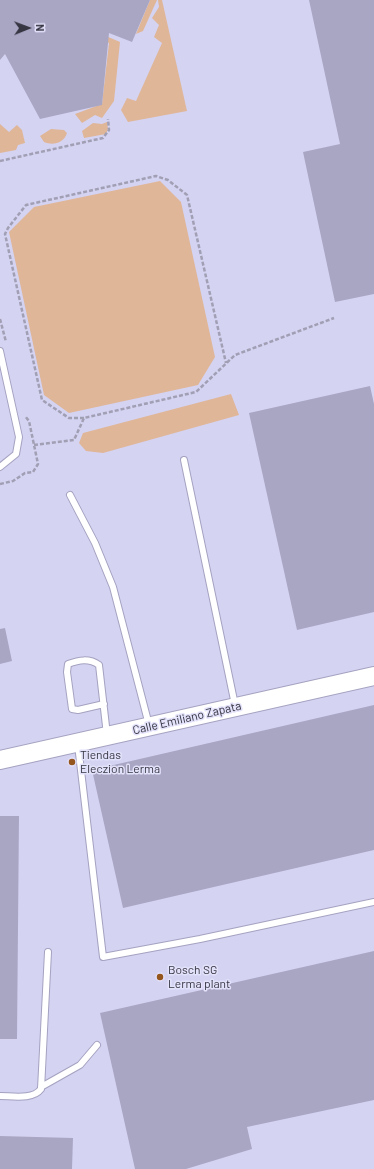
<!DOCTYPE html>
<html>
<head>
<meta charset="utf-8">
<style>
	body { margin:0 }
	#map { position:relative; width:374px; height:1169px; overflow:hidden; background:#e3e2fb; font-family:Barlow,sans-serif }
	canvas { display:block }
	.north { position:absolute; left:8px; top:8px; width:40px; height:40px; -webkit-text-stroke:3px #e3e2fb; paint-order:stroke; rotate:89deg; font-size:11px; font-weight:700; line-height:16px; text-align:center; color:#363542 }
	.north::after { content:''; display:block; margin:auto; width:14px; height:18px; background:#363542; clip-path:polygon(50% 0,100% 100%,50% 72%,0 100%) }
</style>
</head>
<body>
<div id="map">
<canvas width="374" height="1169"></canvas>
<div class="north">N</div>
</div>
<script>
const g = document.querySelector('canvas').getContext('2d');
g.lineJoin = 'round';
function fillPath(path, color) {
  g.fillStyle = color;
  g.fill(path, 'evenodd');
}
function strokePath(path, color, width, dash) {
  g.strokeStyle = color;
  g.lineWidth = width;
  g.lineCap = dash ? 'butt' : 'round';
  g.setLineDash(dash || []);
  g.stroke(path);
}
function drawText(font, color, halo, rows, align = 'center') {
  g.font = font + ' Barlow,sans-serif';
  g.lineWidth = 3;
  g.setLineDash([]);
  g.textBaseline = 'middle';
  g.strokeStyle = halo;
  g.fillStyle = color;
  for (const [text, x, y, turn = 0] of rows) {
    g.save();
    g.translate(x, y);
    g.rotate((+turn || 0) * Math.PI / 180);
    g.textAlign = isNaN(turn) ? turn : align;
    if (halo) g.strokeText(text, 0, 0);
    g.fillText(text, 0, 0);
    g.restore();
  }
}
fillPath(new Path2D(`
	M0 0H374V1169H0Z`), '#d5d3f2');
fillPath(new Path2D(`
	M150 0H157L143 31 136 34Z
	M158 0H162L187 111 128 122 121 110 127 98 136 101 162 43 154 37 159 25 152 18 159 7Z
	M52 13 120 42 114 101 102 118 95 115 82 123 75 114 102 104 109 43 54 21Z
	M107 122 108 129 106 134 84 138 82 131 93 123 102 124Z
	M0 124 9 132 17 125 22 130 25 143 18 145 16 150 0 153Z
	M51 129 64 130 67 133C64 143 53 146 44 142L40 136Z
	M160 181 181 202 215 357 198 385 69 413 44 395 9 232 34 207Z
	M231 394 239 415 103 453 86 451 79 443 83 433Z`), '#dfb698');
fillPath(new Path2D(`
	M0 0H150L132 42 109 33 102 105 40 119 5 54 0 60Z
	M309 0H374V294L335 302 303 152 340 144Z
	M370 386 374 404V612L297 630 249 413Z
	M5 628 12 661 0 664V629Z
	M374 705V850L123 908 92 770Z
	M0 816H19L17 1039H0Z
	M374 951V1100L247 1127 252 1149 186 1169H135L100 1013Z
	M0 1136 73 1138 72 1169H0Z`), '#a9a6c4');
const lane = new Path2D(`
	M0 351 19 437 16 454 0 467
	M184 460 235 705
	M70 495 95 543 113 587 149 725
	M104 704 78 710 72 709 67 672 68 664C79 660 89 658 99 665L107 735
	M78 745 103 957 200 939 374 902
	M41 1087 80 1065 97 1045
	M0 1096C12 1096 33 1100 41 1089L48 952`);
const secondary = new Path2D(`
	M0 760 374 676`);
strokePath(lane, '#a4a2c0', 8);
strokePath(secondary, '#a4a2c0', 20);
strokePath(new Path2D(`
	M0 161 103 138 109 130 108 119
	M0 319 6 342
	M84 418H69L42 400 5 234 8 228 26 205 156 176 168 180 187 195 226 363
	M34 445 74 440 84 418 196 392 235 355 334 318
	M0 484 13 481 25 473 33 472 38 464 29 421 25 416`), '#a09fb4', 2.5, [4, 2]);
strokePath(lane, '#fff', 6);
strokePath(secondary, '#fff', 18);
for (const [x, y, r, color] of [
	[72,762,4,"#95561e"],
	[160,977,4,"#95561e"]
]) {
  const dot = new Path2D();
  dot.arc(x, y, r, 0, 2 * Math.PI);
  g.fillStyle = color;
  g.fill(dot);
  strokePath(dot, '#e3e2fb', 1.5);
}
drawText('12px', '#363542', '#e3e2fb', [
	["Calle Emiliano Zapata",187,718,-13]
]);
drawText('12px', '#363542', '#e3e2fb', [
	["Tiendas",80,755],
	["Eleczion Lerma",80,769],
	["Bosch SG",168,970],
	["Lerma plant",168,984]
], 'left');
</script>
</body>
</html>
